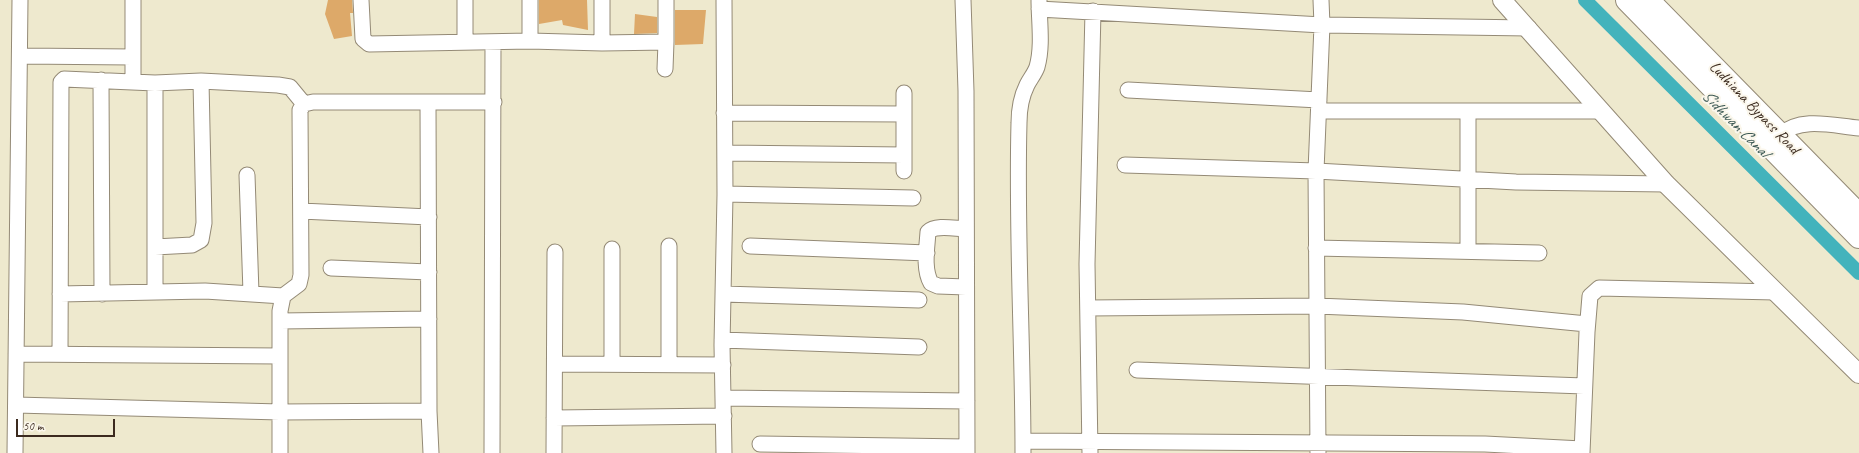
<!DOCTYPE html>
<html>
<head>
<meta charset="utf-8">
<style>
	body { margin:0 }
	#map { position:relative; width:1859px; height:453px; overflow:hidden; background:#eee9ce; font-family:Caveat,sans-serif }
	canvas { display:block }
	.scale { position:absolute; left:16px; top:419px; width:99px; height:18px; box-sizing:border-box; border:2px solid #3b2a1e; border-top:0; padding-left:5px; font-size:12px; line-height:14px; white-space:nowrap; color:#3b2a1e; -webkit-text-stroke:3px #fbf7ec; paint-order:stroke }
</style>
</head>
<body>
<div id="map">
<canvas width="1859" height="453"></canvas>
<div class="scale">50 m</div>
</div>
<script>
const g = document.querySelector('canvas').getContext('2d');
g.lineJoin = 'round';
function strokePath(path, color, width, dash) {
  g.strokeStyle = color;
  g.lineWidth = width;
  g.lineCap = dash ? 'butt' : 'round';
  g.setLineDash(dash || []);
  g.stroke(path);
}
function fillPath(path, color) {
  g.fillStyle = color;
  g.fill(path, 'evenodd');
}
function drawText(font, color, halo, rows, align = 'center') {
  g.font = font + ' Caveat,sans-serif';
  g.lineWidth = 4;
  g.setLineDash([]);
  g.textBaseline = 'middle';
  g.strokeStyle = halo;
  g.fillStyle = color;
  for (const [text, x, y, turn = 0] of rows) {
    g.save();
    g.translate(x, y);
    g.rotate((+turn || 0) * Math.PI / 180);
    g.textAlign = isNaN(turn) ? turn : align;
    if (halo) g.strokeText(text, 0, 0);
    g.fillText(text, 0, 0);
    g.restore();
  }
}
strokePath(new Path2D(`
	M1585 0 1859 273`), '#43b3bc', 14);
fillPath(new Path2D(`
	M328 0H352L353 13H350L352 36 334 39 325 14Z
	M539 0H587L588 30 563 25 562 20 539 24Z
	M675 10H706L703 44 675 45Z
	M635 14 657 17V33L634 34Z`), '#dda969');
const minor = new Path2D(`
	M361 0 363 39 369 44 530 41 602 43 666 42V0
	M465 0V42
	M530 0V41
	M602 0V43
	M724 0 725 195 722 345 724 453
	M963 0 966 91 967 453
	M1039 9 1322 25 1529 28
	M20 56 133 57
	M665 69 666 42
	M101 80 102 294
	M133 81V0
	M155 83V292
	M1128 90 1319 100
	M1319 111H1601
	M1468 111V251
	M724 113 904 114
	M1780 135C1801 116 1834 126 1859 128
	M725 153 904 155
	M1125 165 1316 171 1322 25 1321 0
	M904 171V93
	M247 175 251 293
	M725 194 913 198
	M301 211 429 217
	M966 229C956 229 936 224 928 232 927 248 923 269 931 283L938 286 966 287
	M750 246 927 253
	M155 247 192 245 201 240 204 223 201 81
	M1316 248 1539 253
	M612 249V364
	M331 268 429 272
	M60 294 205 291 283 296 299 284 301 275 300 110 304 104 313 102H428
	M723 294 919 300
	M1088 308 1317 306 1463 312 1587 324
	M280 321 429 319
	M722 340 919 347
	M16 354 280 356
	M60 354 61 82 64 79 155 83 201 81 278 85 290 87 304 104
	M555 364 723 365
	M669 364V246
	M1137 370 1584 386
	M724 398 967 401
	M16 405 280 412 429 411
	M554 418 724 416
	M1023 441 1485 444 1582 449
	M760 444 967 447
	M15 453 20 0
	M280 453V311L283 296
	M431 453 429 411 428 102H494
	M492 453 493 42
	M554 453 555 252
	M1023 453C1023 343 1016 233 1019 123 1019 110 1021 97 1027 85 1030 79 1035 73 1037 67 1043 46 1039 21 1039 0
	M1090 453 1087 264 1093 11
	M1318 453 1316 171 1516 182 1666 184
	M1582 453 1587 332 1590 296 1599 288 1775 292`);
const tertiary = new Path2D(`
	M1502 0 1666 184 1859 374`);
const trunk = new Path2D(`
	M1627 0 1859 237
	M1648 0 1859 215`);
strokePath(minor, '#948a76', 17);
strokePath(tertiary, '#948a76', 20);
strokePath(trunk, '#948a76', 24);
strokePath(minor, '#fff', 15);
strokePath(tertiary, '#fff', 18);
strokePath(trunk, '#fff', 22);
drawText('16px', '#3b2a1e', '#fbf7ec', [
	["Ludhiana Bypass Road",1754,108,46]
]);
drawText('italic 17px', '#3e5a55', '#fbf7ec', [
	["Sidhwan Canal",1735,124,45]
]);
</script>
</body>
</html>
